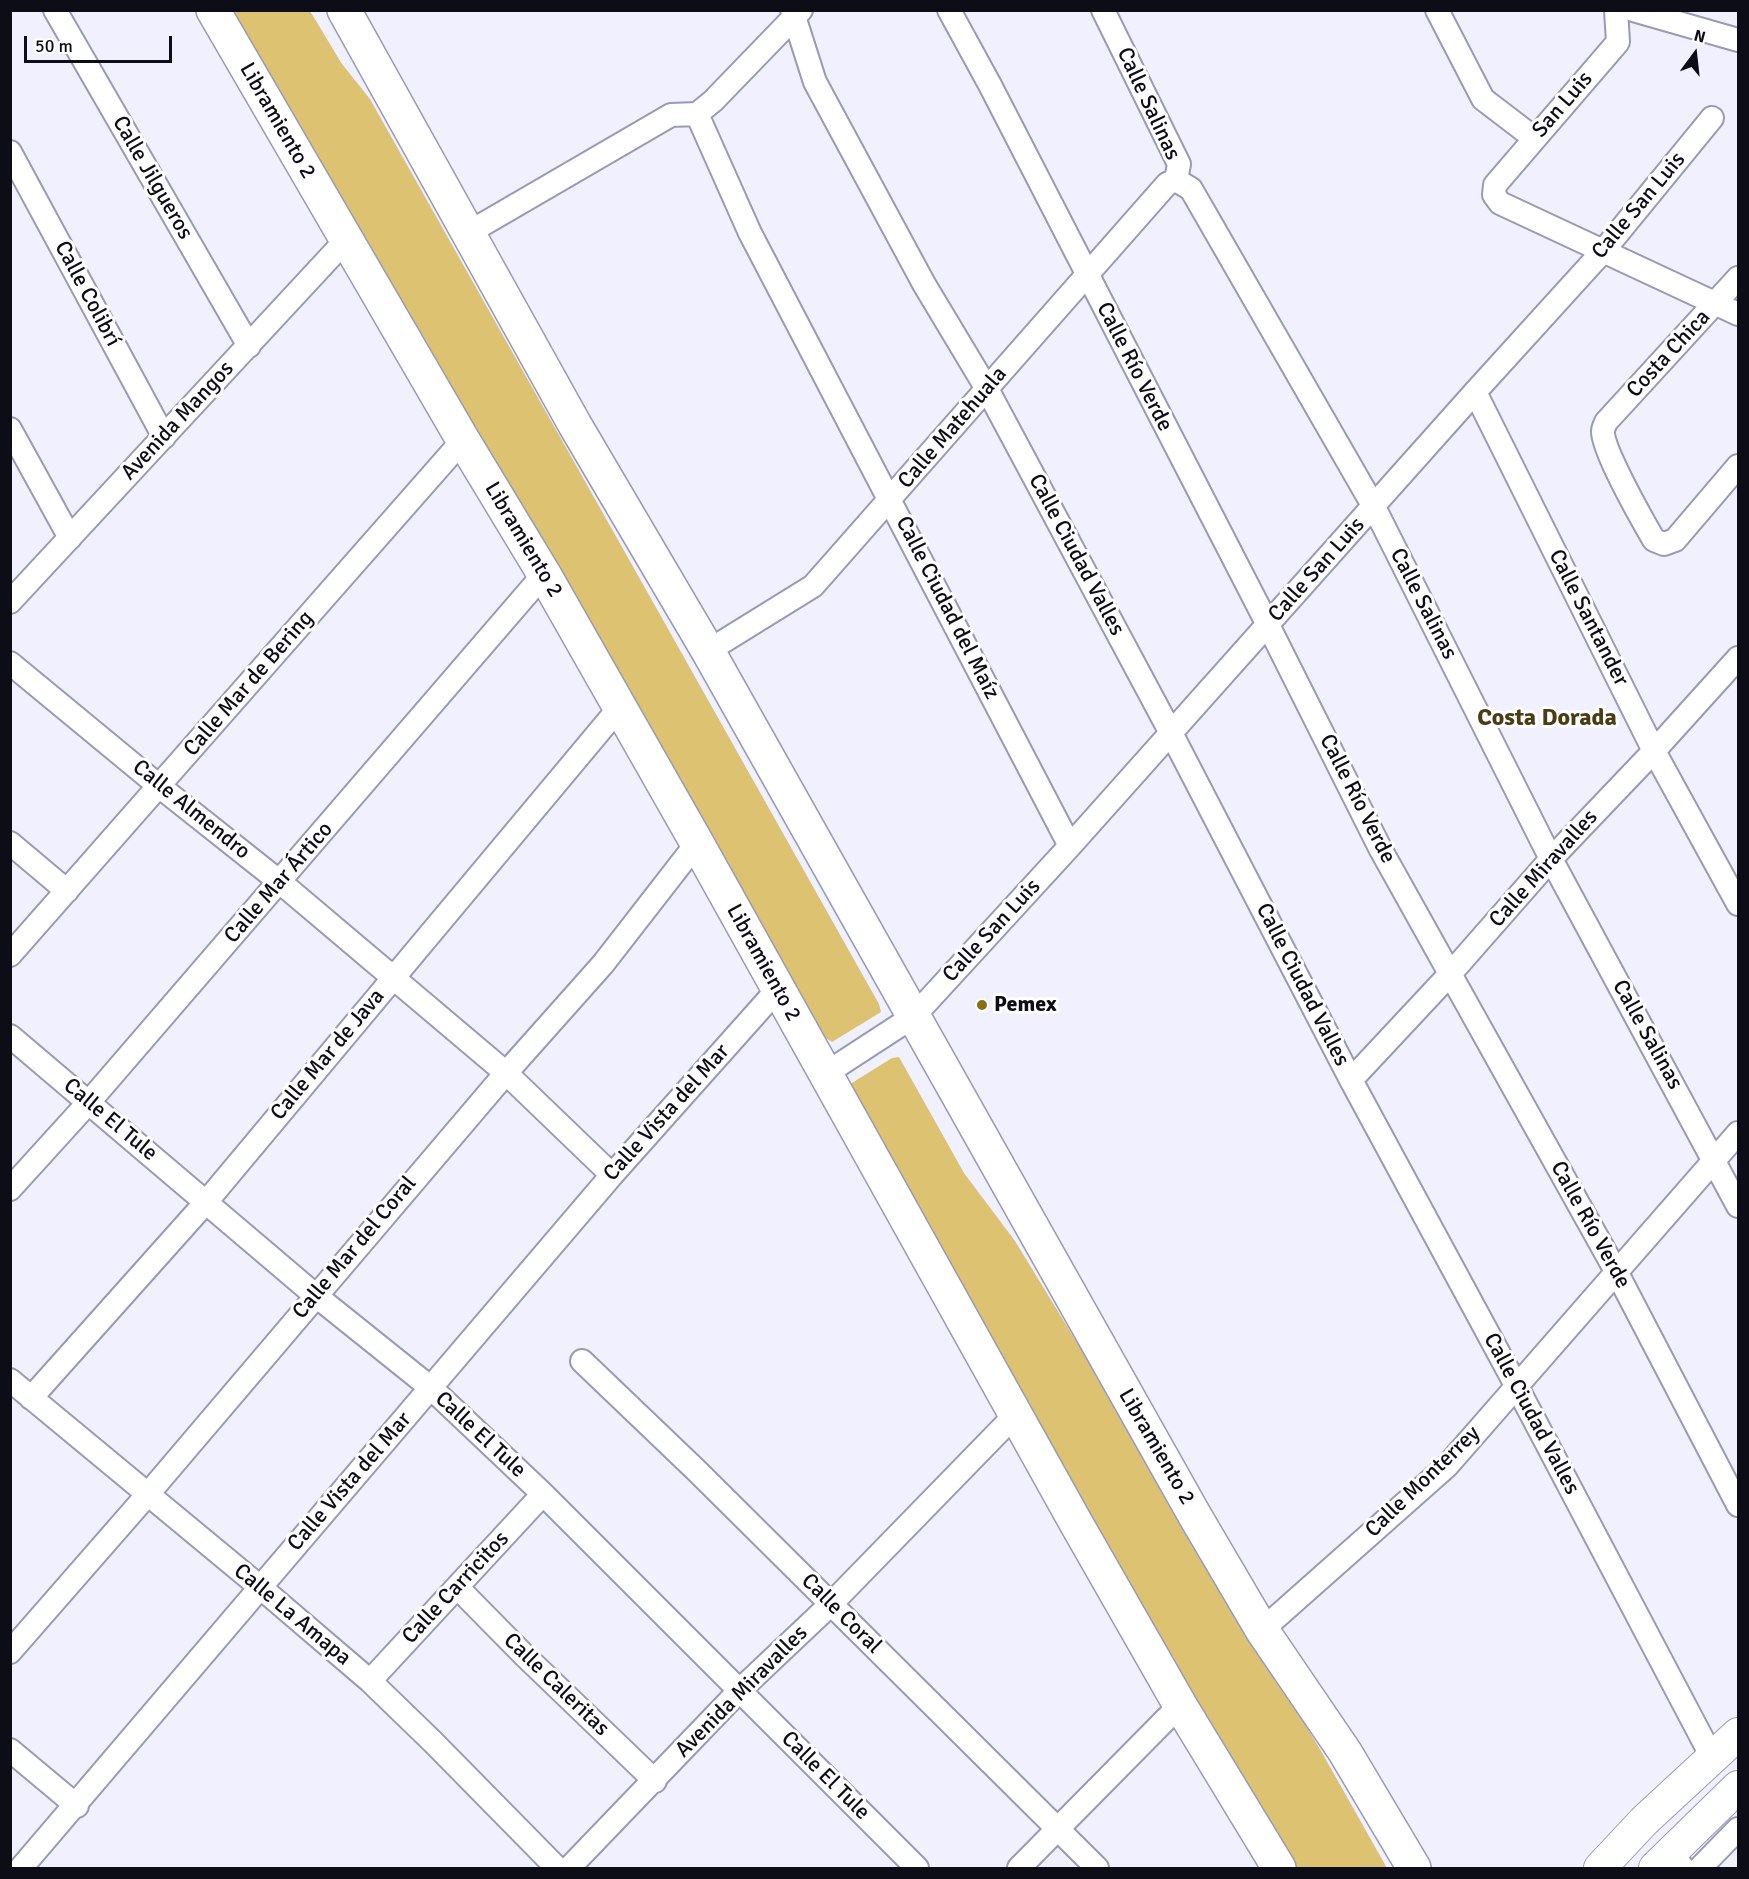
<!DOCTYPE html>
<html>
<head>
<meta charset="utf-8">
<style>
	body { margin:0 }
	#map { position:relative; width:1749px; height:1879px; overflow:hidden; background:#f0f0ff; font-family:Signika,sans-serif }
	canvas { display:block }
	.frame { position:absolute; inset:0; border:12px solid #0d0d18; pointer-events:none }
	.north { position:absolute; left:1665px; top:24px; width:60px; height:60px; -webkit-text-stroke:4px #fff; paint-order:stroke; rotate:15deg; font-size:16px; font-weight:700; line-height:24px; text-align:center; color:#0d0d18 }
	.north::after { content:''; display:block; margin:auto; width:21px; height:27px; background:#0d0d18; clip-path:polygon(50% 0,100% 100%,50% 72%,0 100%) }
	.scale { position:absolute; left:24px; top:36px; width:148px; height:27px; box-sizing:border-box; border:3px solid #0d0d18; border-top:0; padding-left:8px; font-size:18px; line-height:21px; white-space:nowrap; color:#0d0d18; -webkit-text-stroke:4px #fff; paint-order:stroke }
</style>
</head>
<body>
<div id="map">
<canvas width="1749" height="1879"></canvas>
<div class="frame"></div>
<div class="north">N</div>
<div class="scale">50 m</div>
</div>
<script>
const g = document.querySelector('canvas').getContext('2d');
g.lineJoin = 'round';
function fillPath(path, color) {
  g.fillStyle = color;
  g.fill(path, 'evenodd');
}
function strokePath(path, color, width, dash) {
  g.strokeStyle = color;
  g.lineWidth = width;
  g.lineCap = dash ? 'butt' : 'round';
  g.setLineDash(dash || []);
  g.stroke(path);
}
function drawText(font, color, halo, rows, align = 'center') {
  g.font = font + ' Signika,sans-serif';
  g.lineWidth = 6;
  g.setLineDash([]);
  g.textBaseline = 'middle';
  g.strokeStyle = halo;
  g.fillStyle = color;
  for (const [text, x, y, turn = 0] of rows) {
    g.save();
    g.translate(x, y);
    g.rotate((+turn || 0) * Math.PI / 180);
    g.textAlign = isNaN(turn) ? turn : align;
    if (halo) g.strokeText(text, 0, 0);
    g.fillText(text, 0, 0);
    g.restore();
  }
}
fillPath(new Path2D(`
	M232 11H310L342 64 370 99 879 1004 881 1012 832 1042 824 1037 813 1023 754 910 714 858Z
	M899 1057 964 1173 1015 1241 1153 1467 1321 1751 1387 1868H1297L1254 1800 847 1086 892 1058Z`), '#ddc272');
const street = new Path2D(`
	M55 10 249 346
	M792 10 815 82 924 284 987 389 1171 733 1351 1080 1517 1387 1713 1759
	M949 10 990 85 1268 625 1381 850 1617 1273 1738 1505
	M1103 10 1179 164 1176 180
	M1437 10 1483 99 1534 138
	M1616 10 1618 42 1495 185 1494 195 1500 203 1738 314
	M1633 10 1738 40
	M697 114 750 233 1070 846
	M10 152 164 437
	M1176 180 1191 189 1374 507 1551 859 1738 1206
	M468 233 671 115 697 114 713 101 801 10
	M1738 278 1606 422C1605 425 1603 428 1603 431 1602 449 1643 521 1654 540L1664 544 1675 540 1738 466
	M1475 392 1654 751 1738 904
	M10 429 70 538
	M10 602 346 240
	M708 651 813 586 1167 184 1176 180
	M10 663 159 786 280 882 506 1073 612 1175
	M10 843 67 891
	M10 955 463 440
	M10 1036 315 1295 431 1388 543 1494 917 1868
	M825 1074 914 1016 1070 846 1475 392 1604 250 1712 118
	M1351 1080 1451 973 1551 859 1654 751 1738 658
	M10 1189 89 1102 544 574
	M582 1361 697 1471 1097 1868
	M10 1380 260 1587 370 1681 433 1742 557 1868
	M31 1398 207 1201 619 708
	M458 1588 524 1655 655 1781
	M1262 1630 1447 1466 1738 1133
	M10 1652 148 1494 506 1073 603 964 697 843
	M370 1681 543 1494
	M10 1750 77 1806
	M1672 1853 1683 1868
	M21 1868 612 1175 777 990
	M569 1868 740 1690 831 1604 1017 1413
	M1019 1868 1180 1705
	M1700 1868 1738 1829`);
const secondary = new Path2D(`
	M1600 1868 1644 1821 1738 1734
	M1655 1868 1738 1787`);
const primary = new Path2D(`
	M213 10 463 440 544 574 697 843 1076 1523 1180 1705 1279 1868
	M344 10 575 425 708 651 1195 1516 1262 1630 1345 1752 1414 1868`);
strokePath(street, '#999aba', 26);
strokePath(secondary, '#999aba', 34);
strokePath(primary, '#999aba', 36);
strokePath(street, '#fff', 22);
strokePath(secondary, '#fff', 32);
strokePath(primary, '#fff', 33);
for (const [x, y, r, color] of [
	[982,1005,6,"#8b7012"]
]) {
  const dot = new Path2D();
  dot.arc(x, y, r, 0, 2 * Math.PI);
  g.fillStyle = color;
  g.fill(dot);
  strokePath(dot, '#fff', 2);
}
drawText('22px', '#0d0d18', '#fff', [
	["Calle Salinas",1148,104,65],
	["San Luis",1563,105,-49],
	["Libramiento 2",277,121,60],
	["Calle Jilgueros",152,178,60],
	["Calle San Luis",1639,206,-50],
	["Calle Colibrí",87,294,62],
	["Costa Chica",1669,354,-47],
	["Calle Río Verde",1134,367,63],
	["Avenida Mangos",178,421,-47],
	["Calle Matehuala",953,428,-49],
	["Libramiento 2",523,540,59],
	["Calle Ciudad Valles",1076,555,62],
	["Calle San Luis",1317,570,-48],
	["Calle Salinas",1423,604,63],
	["Calle Ciudad del Maíz",947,608,63],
	["Calle Santander",1588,618,63],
	["Calle Mar de Bering",249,684,-49],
	["Calle Río Verde",1357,799,63],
	["Calle Almendro",191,810,39],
	["Calle Miravalles",1544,869,-48],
	["Calle Mar Ártico",279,883,-49],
	["Calle San Luis",992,931,-47],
	["Libramiento 2",763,963,61],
	["Calle Ciudad Valles",1302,985,63],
	["Calle Salinas",1647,1035,61],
	["Calle Mar de Java",328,1055,-50],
	["Calle Vista del Mar",667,1113,-48],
	["Calle El Tule",110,1120,40],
	["Calle Río Verde",1590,1225,61],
	["Calle Mar del Coral",355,1248,-50],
	["Calle Ciudad Valles",1531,1414,62],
	["Calle El Tule",480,1435,43],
	["Libramiento 2",1156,1447,60],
	["Calle Vista del Mar",350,1482,-49],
	["Calle Monterrey",1423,1482,-44],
	["Calle Carricitos",456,1588,-47],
	["Calle Coral",841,1614,45],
	["Calle La Amapa",292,1615,40],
	["Calle Caleritas",556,1685,44],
	["Avenida Miravalles",742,1692,-45],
	["Calle El Tule",825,1776,45]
]);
drawText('bold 22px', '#0d0d18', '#fff', [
	["Pemex",994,1005]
], 'left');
drawText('bold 24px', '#4a3d15', '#fff', [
	["Costa Dorada",1547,719]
]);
</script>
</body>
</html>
